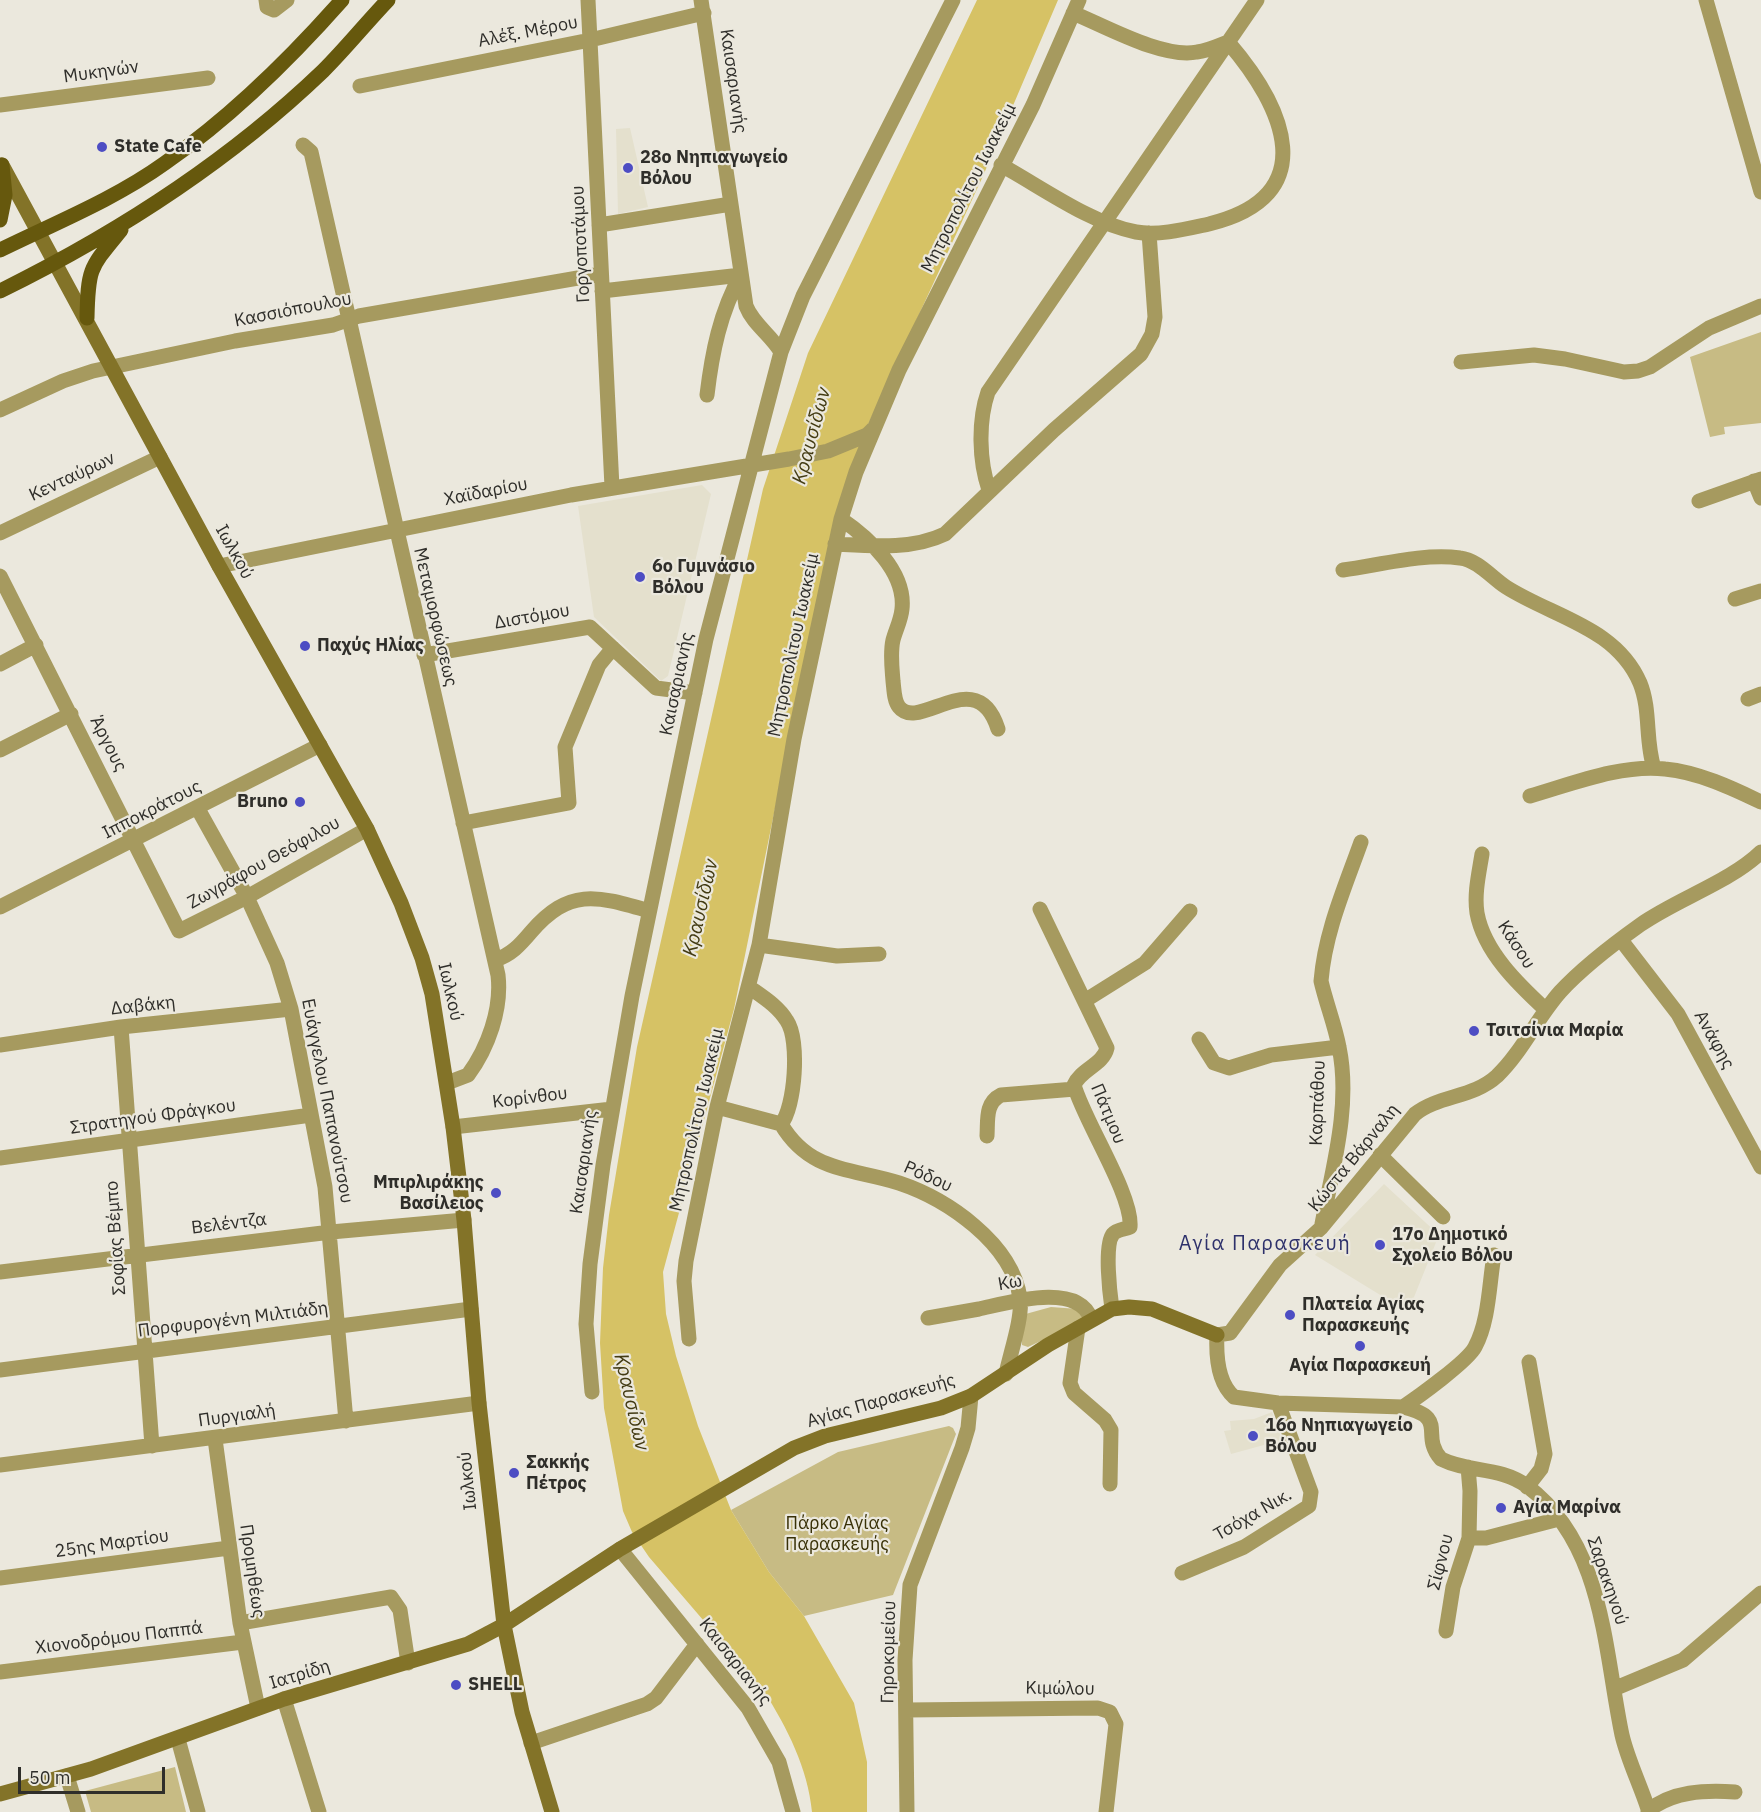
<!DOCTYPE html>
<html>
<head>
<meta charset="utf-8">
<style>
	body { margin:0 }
	#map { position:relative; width:1761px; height:1812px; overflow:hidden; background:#ebe8dd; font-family:"IBM Plex Sans",sans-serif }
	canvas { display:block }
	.scale { position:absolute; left:18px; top:1767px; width:147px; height:27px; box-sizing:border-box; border:3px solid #2f2e2a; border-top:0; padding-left:8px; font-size:18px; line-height:21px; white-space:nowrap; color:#2f2e2a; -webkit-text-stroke:4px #ebe8dd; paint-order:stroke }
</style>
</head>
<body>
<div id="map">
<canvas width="1761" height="1812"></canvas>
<div class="scale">50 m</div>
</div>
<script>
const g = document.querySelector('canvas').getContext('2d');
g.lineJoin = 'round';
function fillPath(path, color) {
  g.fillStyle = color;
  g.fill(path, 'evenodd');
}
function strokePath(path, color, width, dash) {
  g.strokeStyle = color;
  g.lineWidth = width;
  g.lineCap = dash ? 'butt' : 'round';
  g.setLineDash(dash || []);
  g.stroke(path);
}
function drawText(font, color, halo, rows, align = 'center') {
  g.font = font + ' "IBM Plex Sans",sans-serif';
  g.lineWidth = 4.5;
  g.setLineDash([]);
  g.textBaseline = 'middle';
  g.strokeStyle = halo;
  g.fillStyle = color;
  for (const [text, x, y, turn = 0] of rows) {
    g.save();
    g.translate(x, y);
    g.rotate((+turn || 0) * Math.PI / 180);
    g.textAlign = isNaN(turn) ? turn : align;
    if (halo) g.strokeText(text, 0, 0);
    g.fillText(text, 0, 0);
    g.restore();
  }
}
fillPath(new Path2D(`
	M630 128 648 207 618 214 616 129Z
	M702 485 711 494 668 676 661 681 594 617 578 506Z
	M1384 1184 1439 1235 1408 1312 1315 1255Z
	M1272 1412 1282 1440 1231 1454 1224 1431 1231 1430 1230 1421 1254 1419Z`), '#e4e0cd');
fillPath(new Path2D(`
	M1761 332V423L1724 427 1725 434 1710 437 1690 357Z
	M1051 1307 1078 1309 1083 1317 1079 1323 1028 1347 1022 1345V1315Z
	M949 1426 953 1428 956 1434 893 1595 804 1616 769 1572 731 1510 838 1452Z
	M175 1767 186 1812H91L85 1791Z`), '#c7bb84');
fillPath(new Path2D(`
	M977 0H1058L983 176 866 429 824 569 734 1009 663 1272 666 1314 676 1356 698 1426 731 1510 769 1572 804 1616 854 1703 867 1762V1812H812C808 1768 787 1728 764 1691L649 1557 632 1532 623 1511 604 1408 600 1343 603 1268 609 1215 637 1047 763 489 808 353Z`), '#d6c265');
strokePath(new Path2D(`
	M266 0 267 7 274 10 287 0
	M588 0 612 487
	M1706 0 1761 192
	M360 86 590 40 704 13
	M0 105 208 78
	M303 145 311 152 498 975C502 1009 488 1048 468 1075L447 1083
	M1001 165C1041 187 1092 224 1136 232 1159 236 1186 229 1209 224 1324 196 1284 107 1228 42 1218 46 1207 51 1197 52 1163 59 1105 26 1073 13
	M599 225 731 204
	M602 291 741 275
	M781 352 803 296 953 0
	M1461 362 1534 355 1565 359 1624 372 1638 371 1650 367 1709 328 1761 306
	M707 395C712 353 720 312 741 275
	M0 410 63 381 93 371 235 341 333 325 359 316 601 274
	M1754 481 1761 498
	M989 490C979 461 978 421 988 392L1257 0
	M1699 501 1761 479
	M841 519C869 538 906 572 902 609 901 620 896 629 893 640 890 653 892 668 893 681 894 689 894 701 899 707 919 733 977 662 998 729
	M0 533 160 457
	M835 544C871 546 912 550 945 534L1054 430 1141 354 1152 334 1155 317 1149 233
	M219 566 571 495 789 459 828 451 867 435 873 429
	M1343 570C1380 565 1423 553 1460 558 1478 560 1492 578 1506 587 1553 617 1616 627 1640 683 1651 710 1645 741 1654 768
	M0 576 179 931 247 897 367 829
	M1735 599 1761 591
	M424 655 590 627 656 688 695 693
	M0 664 36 645
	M1748 699 1761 694
	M0 750 71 714
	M1530 796C1572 784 1621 764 1665 769 1698 772 1732 788 1761 802
	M198 809 247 897 277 963 291 1009 325 1187 346 1421
	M463 823 569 803 565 747 599 665 613 648
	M1482 854C1479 873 1474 894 1477 913 1484 952 1519 985 1546 1010
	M0 907 320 745
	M1040 909 1107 1048C1103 1065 1081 1069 1074 1085 1084 1121 1133 1195 1130 1227 1125 1229 1116 1230 1113 1234 1104 1245 1110 1295 1112 1309
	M1621 940 1678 1014 1761 1167
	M759 945 837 956 879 954
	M495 960C511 955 520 945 531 932 570 887 597 896 649 911
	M749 987C763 997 778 1006 787 1021 800 1040 795 1108 781 1124
	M1086 1000 1145 963 1190 911
	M121 1027 152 1446
	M1199 1039 1214 1063 1229 1068 1271 1055 1339 1047
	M0 1045 121 1027 291 1009
	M717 1107 781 1124C810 1173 852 1168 899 1183 947 1199 1012 1243 1020 1298 1023 1317 1010 1354 1006 1374
	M453 1127 612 1109
	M987 1136C988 1120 985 1103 1001 1095L1075 1089
	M1380 1155 1443 1217
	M0 1158 311 1115
	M1322 1224C1333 1167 1351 1105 1339 1047 1335 1025 1326 1003 1321 981 1325 932 1345 887 1361 842
	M0 1272 331 1232 464 1220
	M928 1318C945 1315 962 1312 979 1309 1007 1303 1078 1281 1091 1319
	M1078 1328 1070 1383 1074 1393 1105 1420 1111 1430 1110 1484
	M689 1339 684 1281 686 1261 717 1107 759 945 794 739 841 519 856 472 899 370 1033 105 1079 0
	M0 1370 471 1309
	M592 1392 586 1324 590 1264 603 1165 632 996 706 639 781 352C771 335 753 324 746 306L701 0
	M1403 1407C1418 1397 1468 1361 1475 1347 1489 1321 1489 1285 1494 1255
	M215 1439 240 1623 258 1708
	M0 1465 479 1403
	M1527 1487 1541 1469 1545 1454 1529 1362
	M1469 1538H1486L1559 1519
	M620 1549 748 1708 779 1762 793 1812
	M1182 1573 1244 1547 1309 1506 1311 1492 1278 1403
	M0 1578 229 1548
	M240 1623 391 1597 400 1610 408 1663
	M1446 1631 1453 1587 1469 1538 1470 1491 1468 1467
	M0 1672 243 1642
	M1616 1688 1683 1660 1761 1593
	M284 1699 319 1812
	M907 1710 1098 1708 1110 1712 1116 1724 1106 1812
	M178 1739 198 1812
	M531 1743 647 1704 656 1698 697 1644
	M67 1776 78 1812
	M1648 1811C1672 1791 1705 1790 1735 1792
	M907 1812 905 1660 910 1585 962 1448 968 1428 971 1396
	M1649 1812C1641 1786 1628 1761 1622 1735 1604 1649 1604 1544 1527 1486 1499 1466 1469 1473 1441 1459 1419 1434 1450 1418 1403 1407L1278 1403 1234 1397C1218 1383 1216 1355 1217 1335L1230 1333 1280 1265 1321 1228 1415 1114C1439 1095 1473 1098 1497 1076 1522 1052 1537 1018 1560 992 1583 967 1612 945 1640 925 1677 899 1730 882 1761 852`), '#a69a5f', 15);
strokePath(new Path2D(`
	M2 165 219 566 367 829 401 903 422 958 432 994 453 1127 464 1220 479 1403 504 1625 522 1712 552 1812
	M0 1794 91 1769 284 1699 468 1644 504 1625 620 1549 794 1448 825 1436 941 1408 971 1396 1048 1345 1112 1309 1129 1307 1152 1309 1217 1335`), '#837328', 15);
strokePath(new Path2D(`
	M0 220 5 195 2 165
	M0 250C55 223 115 199 165 163 231 117 289 60 342 0
	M0 291C118 233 228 162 323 71 346 48 366 23 388 0
	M87 318C88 267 90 268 121 230`), '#66580d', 15);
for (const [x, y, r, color] of [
	[102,147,6,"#4d4dc3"],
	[628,168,6,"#4d4dc3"],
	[640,577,6,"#4d4dc3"],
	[305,646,6,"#4d4dc3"],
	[300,802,6,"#4d4dc3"],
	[1474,1031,6,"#4d4dc3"],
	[496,1193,6,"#4d4dc3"],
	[1380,1245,6,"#4d4dc3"],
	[1290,1315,6,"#4d4dc3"],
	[1360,1346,6,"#4d4dc3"],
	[1253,1436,6,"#4d4dc3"],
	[514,1473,6,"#4d4dc3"],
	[1501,1508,6,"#4d4dc3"],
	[456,1685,6,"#4d4dc3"]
]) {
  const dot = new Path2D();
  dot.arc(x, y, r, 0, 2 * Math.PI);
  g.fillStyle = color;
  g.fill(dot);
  strokePath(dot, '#ebe8dd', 2);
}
drawText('18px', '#2f2e2a', '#ebe8dd', [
	["Αλέξ. Μέρου",528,32,-11],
	["Μυκηνών",101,72,-8],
	["Καισαριανής",733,81,82],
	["Μητροπολίτου Ιωακείμ",969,188,-63],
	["Γοργοποτάμου",581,244,-93],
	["Κασσιόπουλου",293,310,-11],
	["Κενταύρων",72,477,-25],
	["Χαϊδαρίου",486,492,-11],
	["Ιωλκού",234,552,61],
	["Μεταμορφώσεως",435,617,77],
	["Διστόμου",532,617,-10],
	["Μητροπολίτου Ιωακείμ",794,645,-78],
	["Καισαριανής",677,684,-78],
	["Άργους",108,744,63],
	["Ιπποκράτους",152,810,-27],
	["Ζωγράφου Θεόφιλου",264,863,-29],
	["Κάσου",1516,945,57],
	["Ιωλκού",450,992,77],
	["Δαβάκη",143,1006,-6],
	["Ανάφης",1714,1040,61],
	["Κορίνθου",530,1098,-7],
	["Ευάγγελου Παπανούτσου",327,1101,79],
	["Καρπάθου",1318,1103,-88],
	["Πάτμου",1108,1114,67],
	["Στρατηγού Φράγκου",153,1117,-8],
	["Μητροπολίτου Ιωακείμ",697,1120,-77],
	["Κώστα Βάρναλη",1354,1158,-51],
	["Καισαριανής",584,1162,-82],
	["Ρόδου",928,1177,24],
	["Βελέντζα",229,1224,-7],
	["Σοφίας Βέμπο",116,1238,-94],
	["Κω",1010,1283,-10],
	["Πορφυρογένη Μιλτιάδη",233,1320,-7],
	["Αγίας Παρασκευής",881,1401,-16],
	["Πυργιαλή",237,1416,-8],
	["Ιωλκού",468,1481,-96],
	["Τσόχα Νικ.",1253,1515,-30],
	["25ης Μαρτίου",112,1544,-8],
	["Σίφνου",1441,1562,-76],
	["Προμηθέως",252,1571,82],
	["Σαρακηνού",1607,1581,71],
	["Χιονοδρόμου Παππά",119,1638,-7],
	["Γηροκομείου",889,1652,-89],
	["Καισαριανής",735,1662,52],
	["Ιατρίδη",300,1675,-17],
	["Κιμώλου",1060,1689,1]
]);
drawText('bold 18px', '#2f2e2a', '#ebe8dd', [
	["State Cafe",114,147],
	["28ο Νηπιαγωγείο",640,158],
	["Βόλου",640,179],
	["6ο Γυμνάσιο",652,567],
	["Βόλου",652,588],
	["Παχύς Ηλίας",317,646],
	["Bruno",288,802,"right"],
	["Τσιτσίνια Μαρία",1486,1031],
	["Μπιρλιράκης",484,1183,"right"],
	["Βασίλειος",484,1204,"right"],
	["17ο Δημοτικό",1392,1235],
	["Σχολείο Βόλου",1392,1256],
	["Πλατεία Αγίας",1302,1305],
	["Παρασκευής",1302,1326],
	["Αγία Παρασκευή",1360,1366,"center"],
	["16ο Νηπιαγωγείο",1265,1426],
	["Βόλου",1265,1447],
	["Σακκής",526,1463],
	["Πέτρος",526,1484],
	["Αγία Μαρίνα",1513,1508],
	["SHELL",468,1685]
], 'left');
drawText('18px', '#393107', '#ebe8dd', [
	["Πάρκο Αγίας",837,1524],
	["Παρασκευής",837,1545]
]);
drawText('italic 20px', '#433b13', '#ebe8dd', [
	["Κραυσίδων",812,436,-75],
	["Κραυσίδων",701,908,-77],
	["Κραυσίδων",631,1402,77]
]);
g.letterSpacing = '1.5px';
drawText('20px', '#2e316b', '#ebe8dd', [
	["Αγία Παρασκευή",1265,1244]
]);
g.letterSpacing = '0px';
</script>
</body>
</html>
